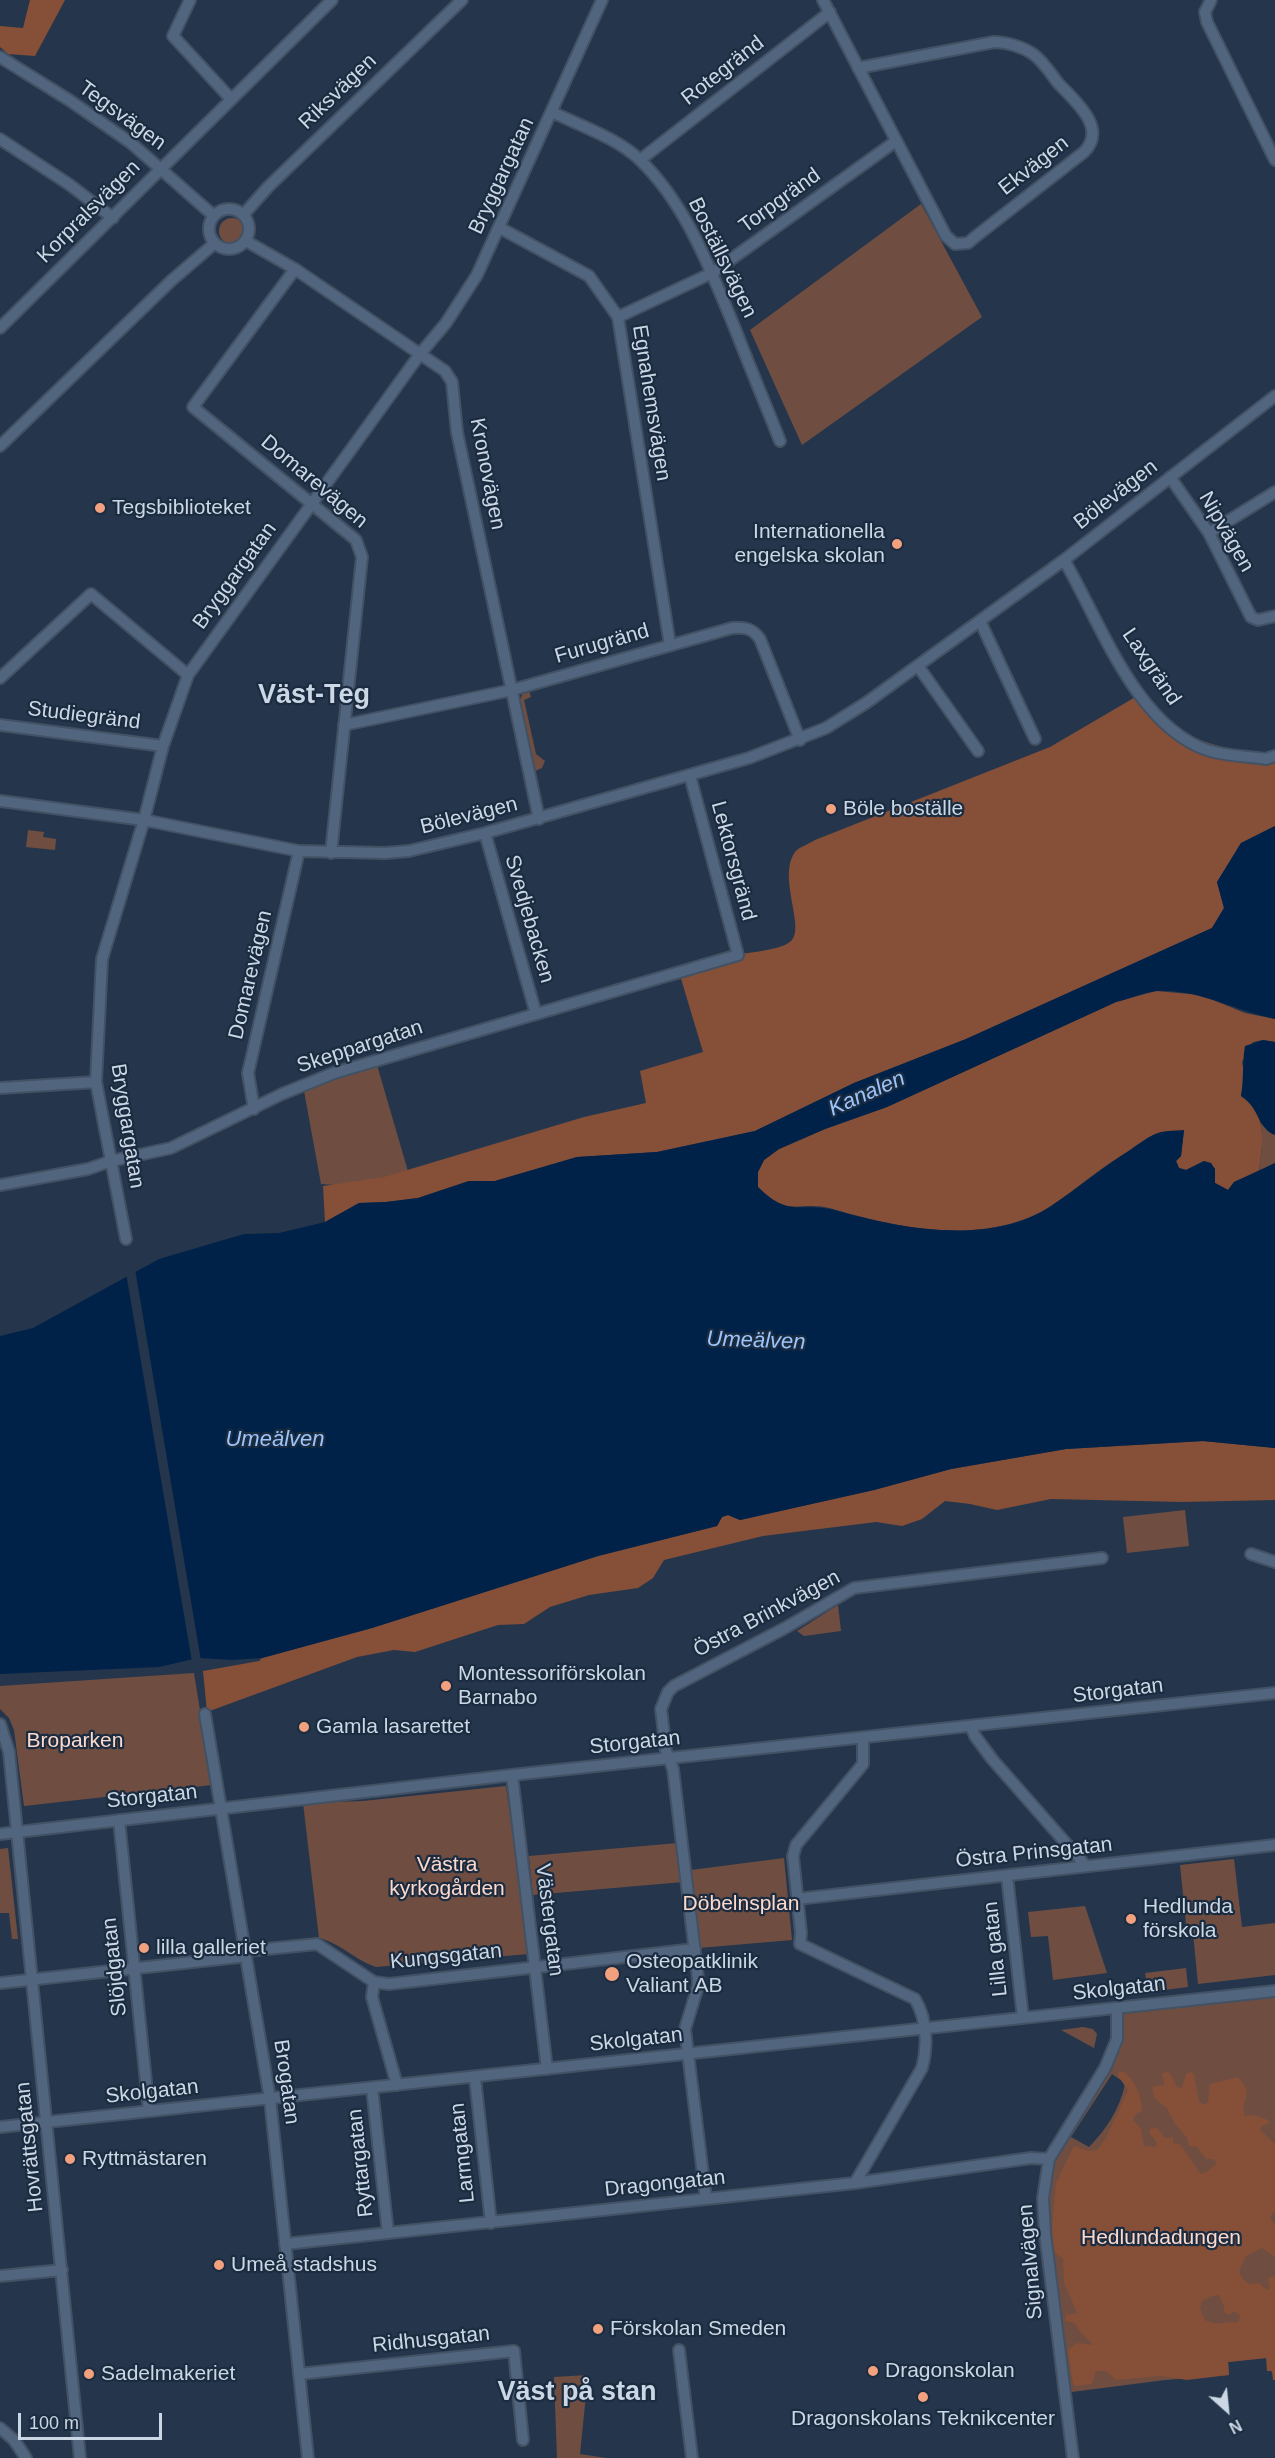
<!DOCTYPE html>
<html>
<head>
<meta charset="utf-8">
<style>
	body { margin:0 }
	#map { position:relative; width:1275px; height:2458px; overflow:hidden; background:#25364c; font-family:Helvetica,sans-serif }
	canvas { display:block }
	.north { position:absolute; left:1197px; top:2380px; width:60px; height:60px; -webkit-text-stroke:4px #1b2c41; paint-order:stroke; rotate:153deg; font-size:16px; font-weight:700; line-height:24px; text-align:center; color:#ccd7e5 }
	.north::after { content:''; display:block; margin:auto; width:21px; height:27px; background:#ccd7e5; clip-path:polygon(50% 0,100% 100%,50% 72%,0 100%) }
	.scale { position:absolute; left:18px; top:2413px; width:144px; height:27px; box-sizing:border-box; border:3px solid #ccd7e5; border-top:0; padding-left:8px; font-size:18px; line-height:21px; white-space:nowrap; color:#ccd7e5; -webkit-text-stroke:4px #1b2c41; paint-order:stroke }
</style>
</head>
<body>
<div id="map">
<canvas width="1275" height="2458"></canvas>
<div class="north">N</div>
<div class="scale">100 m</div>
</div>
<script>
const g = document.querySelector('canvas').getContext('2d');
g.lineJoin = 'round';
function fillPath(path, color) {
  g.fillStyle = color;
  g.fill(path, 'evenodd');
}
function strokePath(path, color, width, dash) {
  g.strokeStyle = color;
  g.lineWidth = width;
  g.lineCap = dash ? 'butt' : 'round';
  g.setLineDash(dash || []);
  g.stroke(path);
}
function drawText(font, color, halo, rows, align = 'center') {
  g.font = font + ' Helvetica,sans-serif';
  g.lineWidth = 4.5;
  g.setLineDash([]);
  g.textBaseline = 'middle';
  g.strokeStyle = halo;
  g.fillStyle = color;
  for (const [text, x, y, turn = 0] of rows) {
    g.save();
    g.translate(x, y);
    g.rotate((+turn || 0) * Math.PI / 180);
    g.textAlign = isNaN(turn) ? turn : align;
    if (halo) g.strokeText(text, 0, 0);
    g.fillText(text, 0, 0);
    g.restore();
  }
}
fillPath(new Path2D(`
	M921 204 982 317 802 445 750 330Z
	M219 231a13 13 0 1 1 26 0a13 13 0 1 1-26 0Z
	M527 691H529L531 697 524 700 536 754 545 761 542 768 535 771 519 702 523 693Z
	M28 830 44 832 43 837 56 839 55 850 26 847Z
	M377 1065 412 1185 380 1188 321 1184 304 1091 338 1076Z
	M1261 1123 1269 1132 1275 1135V1163L1259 1172 1262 1148Z
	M1185 1510 1189 1546 1127 1553 1123 1517Z
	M838 1605 841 1631 804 1636 797 1631Z
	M194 1673 212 1785 24 1806 14 1730 9 1718 0 1709V1686Z
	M506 1786 529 1954 376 1967C355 1960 340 1943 319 1938L303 1803 363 1801Z
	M678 1843 683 1882 533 1895 529 1856Z
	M8 1848 18 1939H12L9 1913H0V1849Z
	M784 1858 792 1940 699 1948 691 1870Z
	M1234 1859 1242 1927 1275 1923V1975L1198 1984 1193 1933 1187 1934 1180 1865Z
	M1085 1906 1107 1973 1053 1980 1048 1936 1031 1937 1028 1912Z
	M1186 1968 1188 1987 1148 1992 1145 1973Z
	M1275 1991V2380L1266 2358 1228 2362 1229 2375 1165 2380 1064 2393 1045 2233 1049 2159 1117 2039V2009ZM1112 2074 1125 2083C1121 2107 1106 2130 1089 2147L1071 2137Z
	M1083 2027 1093 2029 1097 2034 1094 2048 1061 2030Z
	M588 2375 580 2454 606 2458H476H557L554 2377Z`), '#6f4e41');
fillPath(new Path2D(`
	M30 0H65L35 56 8 54 0 47V26L23 28Z
	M1144 692C1170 729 1194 742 1237 750 1250 753 1262 755 1275 752V826L1241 843 1217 882 1224 908 1212 928 966 1039 854 1083 755 1131 657 1152 577 1157 495 1181H469L418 1198 386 1202 359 1203 325 1222 323 1186 384 1177 584 1117 646 1103 640 1071 703 1052 679 972C699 967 718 960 737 955 750 952 782 950 791 941 806 928 777 877 795 852 799 847 809 844 815 840L1050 747Z
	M1156 991 1201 995 1245 1013 1275 1019V1042L1263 1040 1253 1042 1242 1062 1245 1075 1241 1096C1268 1114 1263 1143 1259 1172L1234 1182 1228 1190 1215 1183V1169L1204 1161 1186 1170 1179 1168 1176 1161 1181 1156 1184 1130C1161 1140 1134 1148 1113 1161 1091 1175 1072 1193 1050 1207 985 1246 901 1229 833 1209 798 1199 791 1220 758 1187V1172L764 1160 779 1149 825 1129 887 1107 1116 1002Z
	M1203 1441 1275 1448V1500L1182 1502 1051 1499 997 1510 970 1504 945 1501 922 1519 902 1526 876 1522 763 1536 664 1560 653 1578 638 1588 589 1595 550 1607 524 1624 498 1625 415 1652 394 1650 357 1657 207 1712 203 1671 259 1661 262 1658 372 1628 598 1556 717 1526 722 1517 728 1515 740 1520 874 1490 951 1469 1066 1449Z
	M1119 2072H1124C1135 2080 1142 2097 1142 2111L1136 2114 1133 2120 1141 2129 1144 2146 1156 2147 1157 2143 1150 2134V2129L1157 2127 1165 2138 1173 2137V2143L1180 2144 1201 2174 1208 2171 1217 2163 1213 2159H1206L1197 2147 1189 2146 1187 2138 1175 2124 1167 2108 1155 2099 1152 2087 1165 2085 1162 2074 1166 2072 1170 2073 1177 2087 1182 2088 1186 2074 1191 2072 1194 2075 1199 2102 1205 2105 1208 2102 1210 2084 1238 2077C1256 2097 1239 2098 1245 2116L1254 2115 1268 2120 1270 2123 1262 2126 1260 2130 1275 2144V2210L1270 2218 1275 2225V2257L1262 2248 1246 2256 1239 2272 1243 2279 1249 2284 1259 2283 1267 2290 1270 2288 1268 2278 1273 2276 1275 2279V2380H1273L1272 2371H1267L1266 2358 1228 2362 1229 2375 1187 2380 1161 2376 1116 2380 1106 2371H1096L1092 2384 1076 2386 1073 2384 1068 2350 1077 2343 1093 2345 1079 2330 1075 2323 1065 2321 1066 2315 1077 2313 1064 2283 1063 2259 1053 2251 1052 2227 1056 2183 1074 2146 1089 2151 1097 2150 1106 2138 1128 2090 1118 2076ZM1219 2295 1224 2306V2312L1229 2315 1234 2311 1240 2316 1238 2323C1225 2319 1223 2328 1205 2320L1200 2309 1202 2301 1212 2296Z`), '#854f38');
fillPath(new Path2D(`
	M1275 826V1019C1235 1011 1199 989 1157 991 1144 992 1129 999 1116 1002L887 1107 825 1129 779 1149 764 1160 758 1172V1187C791 1220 801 1200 838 1211 902 1229 991 1246 1051 1206 1078 1188 1103 1167 1130 1150 1137 1145 1145 1139 1153 1135 1162 1130 1174 1131 1184 1130L1181 1156 1176 1161 1179 1168 1186 1170 1204 1161 1211 1163 1215 1169V1183L1228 1190 1234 1182 1275 1163V1448L1203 1441 1066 1449 951 1469 874 1490 740 1520 728 1515 722 1517 717 1526 598 1556 372 1628 262 1658 232 1660 198 1658 159 1667 0 1674V1336L33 1328 159 1259 244 1234 279 1233 325 1222 359 1203 386 1202 418 1198 469 1181H495L577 1157 657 1152 755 1131 854 1083 966 1039 1212 928 1224 908 1217 882 1241 843Z
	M1263 1040 1275 1042V1135C1256 1127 1261 1109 1241 1096 1244 1079 1242 1063 1245 1046Z`), '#012248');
fillPath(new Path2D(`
	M135 1269 201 1661 192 1662 126 1273Z`), '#25364c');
const minor = new Path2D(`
	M190 0 173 36 231 99
	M823 0C864 79 905 158 946 236L955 244 968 243 975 237 1084 152C1108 128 1075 101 1058 83 1051 74 1043 61 1033 54 1023 47 1006 42 994 42L858 68
	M1211 0 1205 12 1207 22 1275 160
	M0 57 69 100 131 143 214 216
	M552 112C581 126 617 138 640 160 686 204 710 269 734 326 749 365 765 403 780 441
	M0 139 70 185 113 218
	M640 160 830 12
	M209 229a20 20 0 1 1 40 0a20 20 0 1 1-40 0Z
	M244 214 268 187 462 0
	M500 228 589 276 618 317 670 645
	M246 241 295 269 445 371 452 382 457 432 539 819
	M295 269 193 407 356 540 362 557 331 853
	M618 317 712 273 896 141
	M0 328 332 0
	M0 446 172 280 215 243
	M1170 477 1209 533 1251 617 1258 620 1275 616
	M1209 533 1275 492
	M1064 560C1100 621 1135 725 1207 750 1225 756 1247 756 1266 759L1275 756
	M980 621 1035 739
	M918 666 978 751
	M0 678 91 594 188 675
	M0 725 163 746
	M344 725 512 690 732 628C745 627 752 628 760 639L800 740
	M0 801 144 820 299 851 385 853 409 851 485 833 749 758 826 728 866 703 1064 560 1275 396
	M485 833 536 1014
	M0 1088 96 1082
	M254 1109 248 1073 299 851
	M0 1185 88 1169 111 1161 171 1148 282 1094 334 1073 738 955 690 776
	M126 1239 96 1082 102 959 144 820 163 746 188 675 420 354 446 323 477 275 602 0
	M1251 1554 1275 1562
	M205 1714 270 2099 308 2458
	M0 1724 9 1752 80 2458
	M971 1727 975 1736 992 1759 1086 1866
	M512 1775 547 2069
	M119 1820 149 2111
	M0 1834 512 1775 1275 1693
	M1007 1876 1023 2018
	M797 1899 1275 1845
	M374 1982 372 1997 397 2085
	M0 1983 239 1957 246 1951 317 1944 374 1982 389 1984 695 1949
	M475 2078 491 2223
	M372 2088 388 2233
	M0 2127 1275 1991
	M855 2183 922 2068C928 2046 927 2019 915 1999L800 1944 801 1933 793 1856 796 1845 863 1764V1739
	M706 2199 685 2029 698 1986V1978L673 1769 666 1751 661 1709 668 1692 674 1686 785 1628 854 1588 1102 1558
	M285 2244 855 2183 1031 2158 1049 2159
	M0 2276 62 2270
	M679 2350 692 2458
	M299 2374 514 2351 523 2440
	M0 2428 14 2440 26 2458
	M1073 2458 1045 2233 1043 2198 1049 2159 1105 2068 1117 2039V2009`);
strokePath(minor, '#425163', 14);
strokePath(minor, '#52657e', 10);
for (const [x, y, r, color] of [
	[100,508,6,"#f2a17e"],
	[897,544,6,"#f2a17e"],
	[831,809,6,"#f2a17e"],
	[446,1686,6,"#f2a17e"],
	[304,1727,6,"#f2a17e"],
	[1131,1919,6,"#f2a17e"],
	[144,1948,6,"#f2a17e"],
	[612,1974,8,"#f2a17e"],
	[70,2159,6,"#f2a17e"],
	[219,2265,6,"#f2a17e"],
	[598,2329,6,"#f2a17e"],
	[873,2371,6,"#f2a17e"],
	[89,2374,6,"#f2a17e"],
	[923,2397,6,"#f2a17e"]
]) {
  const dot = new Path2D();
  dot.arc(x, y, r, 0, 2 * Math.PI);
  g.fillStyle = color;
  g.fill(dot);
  strokePath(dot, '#1b2c41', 2);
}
drawText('21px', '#ccd7e5', '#1b2c41', [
	["Rotegränd",723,71,-38],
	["Riksvägen",338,92,-44],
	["Tegsvägen",122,116,36],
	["Ekvägen",1034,166,-38],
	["Bryggargatan",502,176,-65],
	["Torpgränd",780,201,-36],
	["Korpralsvägen",89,212,-45],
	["Boställsvägen",722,258,64],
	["Egnahemsvägen",651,403,81],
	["Kronovägen",487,474,79],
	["Domarevägen",314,482,40],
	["Bölevägen",1116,495,-38],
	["Nipvägen",1226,532,60],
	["Bryggargatan",235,576,-54],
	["Furugränd",602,644,-16],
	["Laxgränd",1151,667,56],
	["Studiegränd",84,716,7],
	["Bölevägen",469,816,-14],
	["Lektorsgränd",733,861,75],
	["Svedjebacken",529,919,74],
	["Domarevägen",251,975,-77],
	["Skeppargatan",360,1047,-18],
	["Bryggargatan",127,1126,81],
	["Östra Brinkvägen",767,1614,-28],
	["Storgatan",1118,1691,-7],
	["Storgatan",635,1743,-6],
	["Storgatan",152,1797,-6],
	["Östra Prinsgatan",1034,1853,-6],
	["Västergatan",549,1920,83],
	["Lilla gatan",996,1949,-96],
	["Kungsgatan",446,1957,-6],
	["Slöjdgatan",115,1967,-96],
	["Skolgatan",1119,1989,-6],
	["Skolgatan",636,2040,-6],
	["Brogatan",286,2082,82],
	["Skolgatan",152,2092,-6],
	["Hovrättsgatan",30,2147,-96],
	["Larmgatan",463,2153,-96],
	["Ryttargatan",361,2163,-96],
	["Dragongatan",665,2184,-6],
	["Signalvägen",1031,2262,-95],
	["Ridhusgatan",431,2340,-6]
]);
drawText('21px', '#ccd7e5', '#1b2c41', [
	["Tegsbiblioteket",112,508],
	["Internationella",885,532,"right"],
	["engelska skolan",885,556,"right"],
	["Böle boställe",843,809],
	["Montessoriförskolan",458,1674],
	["Barnabo",458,1698],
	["Gamla lasarettet",316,1727],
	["Hedlunda",1143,1907],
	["förskola",1143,1931],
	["lilla galleriet",156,1948],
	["Osteopatklinik",626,1962],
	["Valiant AB",626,1986],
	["Ryttmästaren",82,2159],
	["Umeå stadshus",231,2265],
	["Förskolan Smeden",610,2329],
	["Dragonskolan",885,2371],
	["Sadelmakeriet",101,2374],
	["Dragonskolans Teknikcenter",923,2419,"center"]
], 'left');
drawText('21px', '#fdd9cb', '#1b2c41', [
	["Broparken",75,1741],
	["Västra",447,1865],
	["kyrkogården",447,1889],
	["Döbelnsplan",741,1904],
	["Hedlundadungen",1161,2238]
]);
drawText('italic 22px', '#9bc4fa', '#1b2c41', [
	["Kanalen",867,1094,-24],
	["Umeälven",756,1341,2],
	["Umeälven",275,1440]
]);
drawText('bold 27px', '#ccd7e5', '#1b2c41', [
	["Väst-Teg",314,696],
	["Väst på stan",577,2393]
]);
</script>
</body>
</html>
